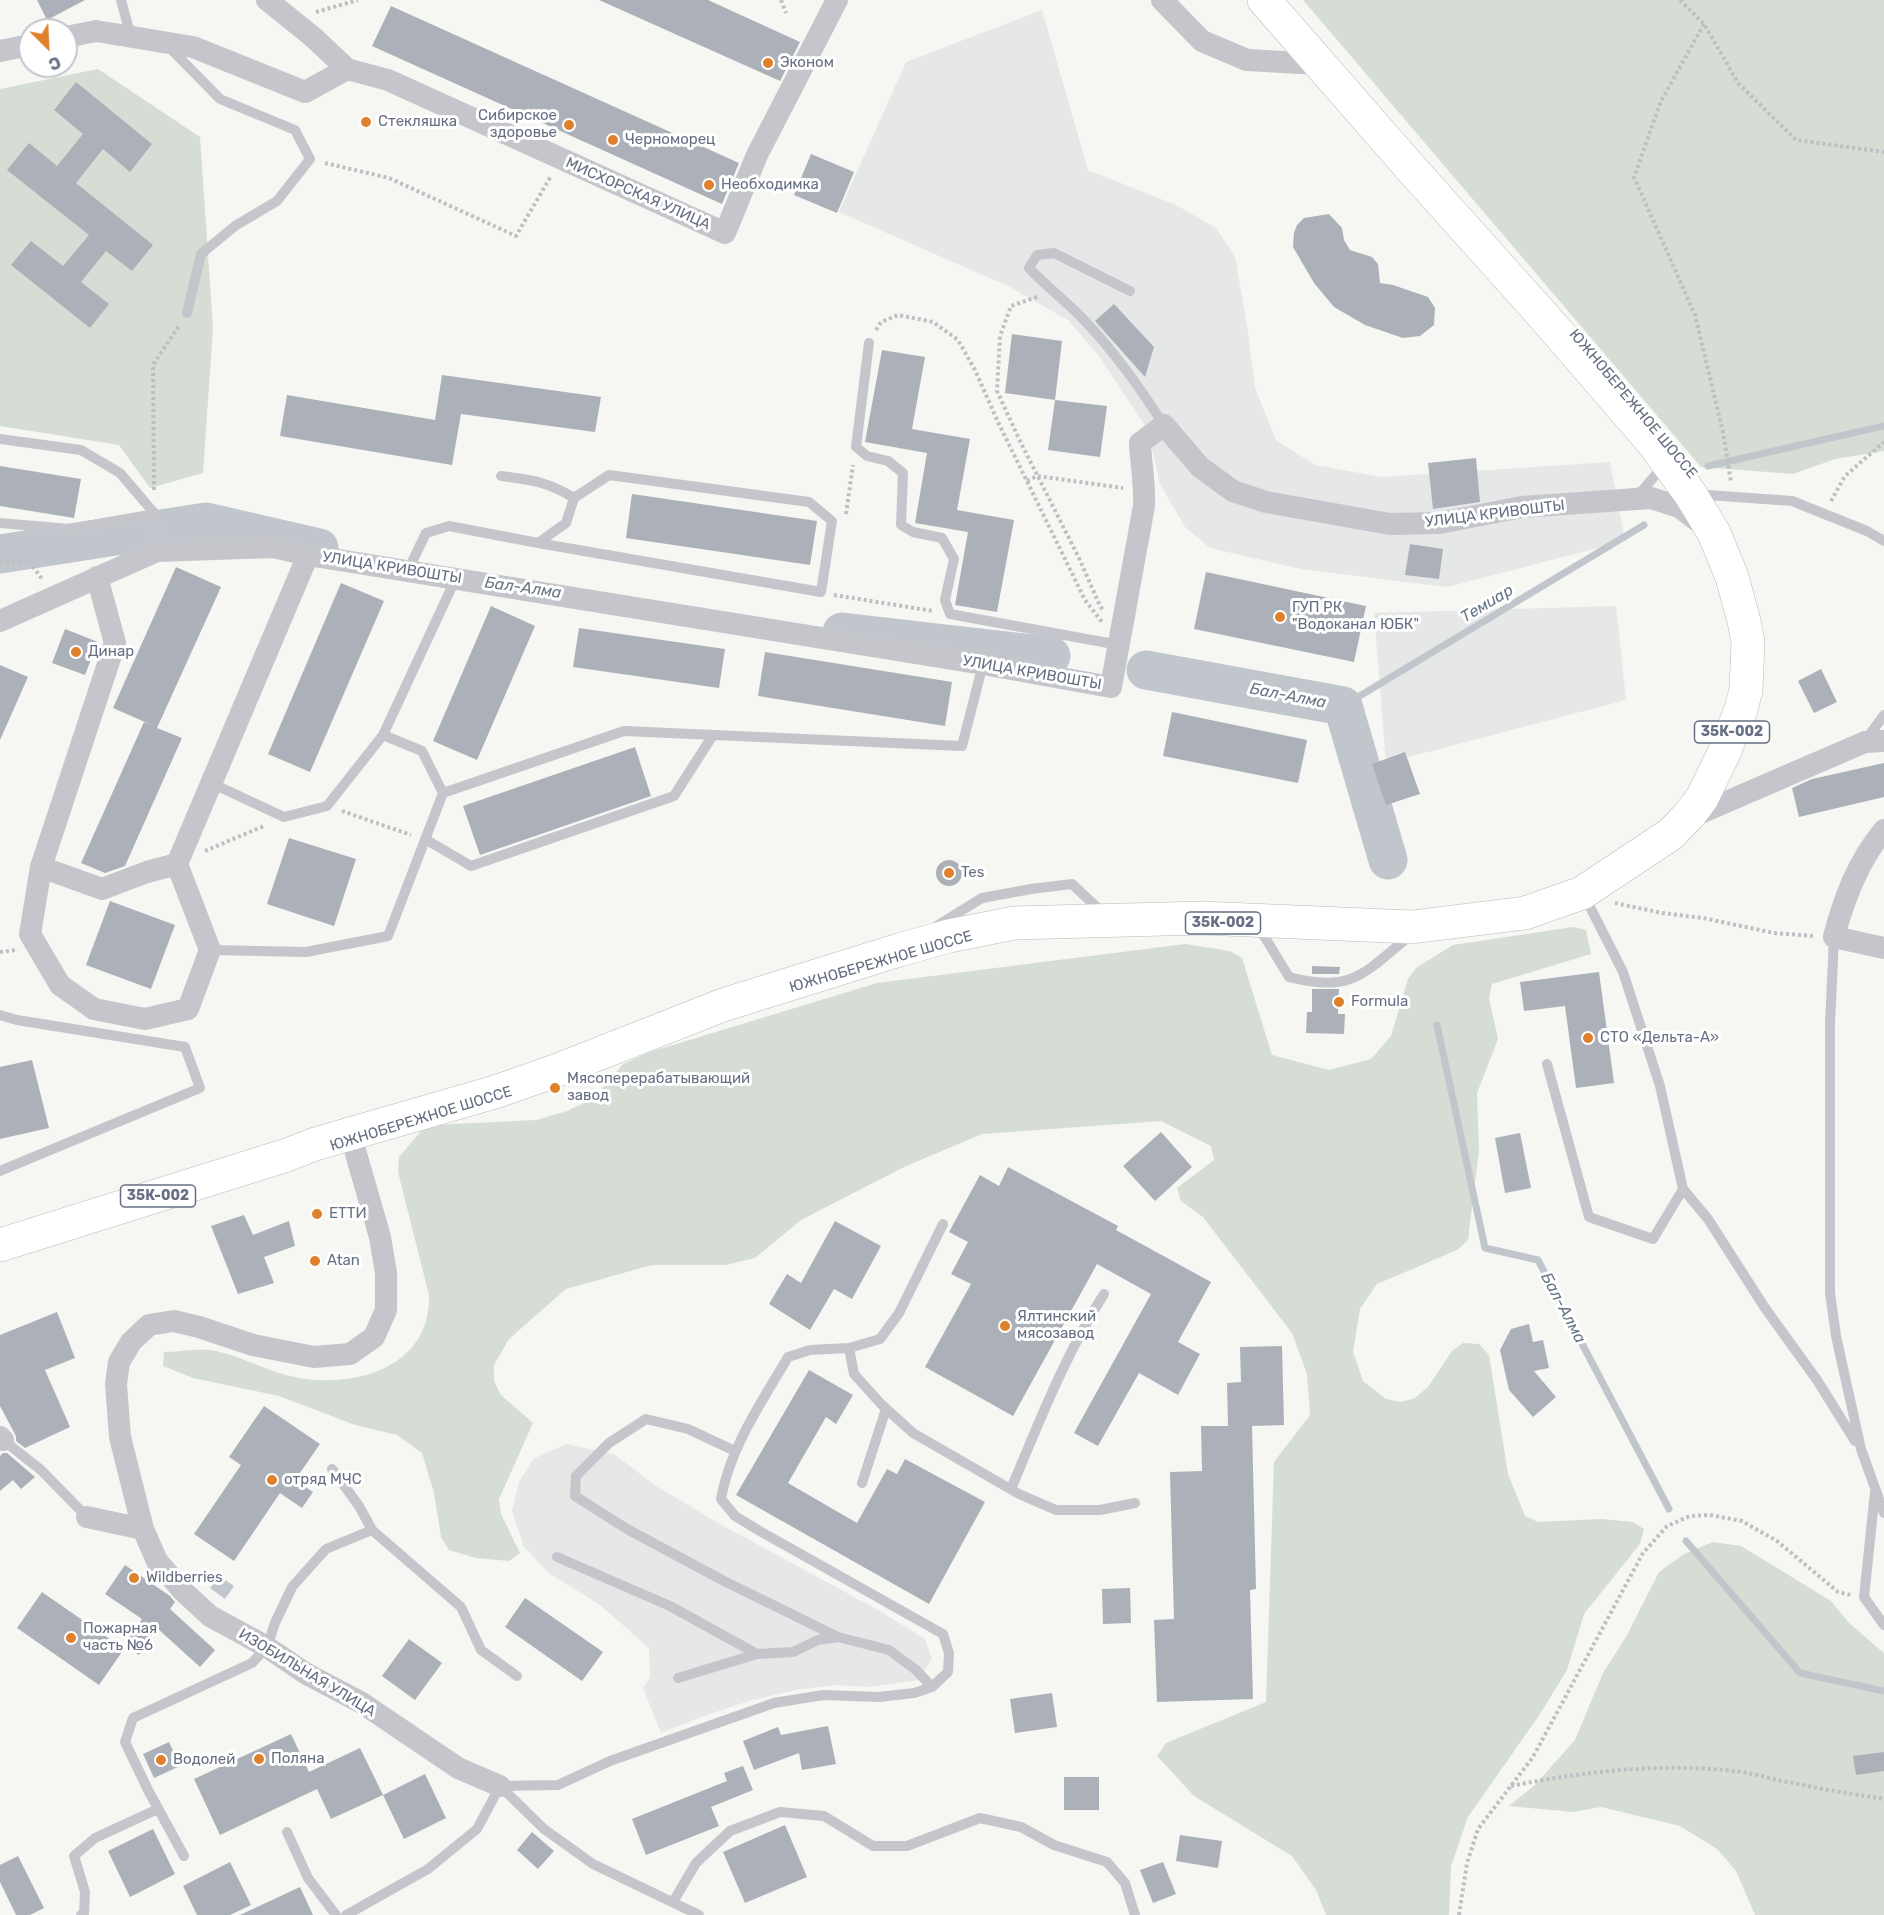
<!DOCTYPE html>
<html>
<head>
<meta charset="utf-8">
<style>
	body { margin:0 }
	#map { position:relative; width:1884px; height:1915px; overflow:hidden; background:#f6f6f3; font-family:Rubik,sans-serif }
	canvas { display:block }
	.north { position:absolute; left:18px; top:18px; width:60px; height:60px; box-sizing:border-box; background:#fff; border:2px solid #c2c5cd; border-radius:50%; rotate:156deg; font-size:16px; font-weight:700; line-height:24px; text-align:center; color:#666f83 }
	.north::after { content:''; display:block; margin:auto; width:21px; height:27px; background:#de802c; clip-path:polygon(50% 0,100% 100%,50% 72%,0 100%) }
</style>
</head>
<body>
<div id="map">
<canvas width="1884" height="1915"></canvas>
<div class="north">С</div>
</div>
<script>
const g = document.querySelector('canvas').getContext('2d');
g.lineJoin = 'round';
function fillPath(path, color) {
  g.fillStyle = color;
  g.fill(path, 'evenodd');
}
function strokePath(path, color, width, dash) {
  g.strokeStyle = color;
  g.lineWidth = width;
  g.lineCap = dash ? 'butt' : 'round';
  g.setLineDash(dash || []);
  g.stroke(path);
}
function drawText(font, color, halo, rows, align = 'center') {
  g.font = font + ' Rubik,sans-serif';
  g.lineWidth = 6;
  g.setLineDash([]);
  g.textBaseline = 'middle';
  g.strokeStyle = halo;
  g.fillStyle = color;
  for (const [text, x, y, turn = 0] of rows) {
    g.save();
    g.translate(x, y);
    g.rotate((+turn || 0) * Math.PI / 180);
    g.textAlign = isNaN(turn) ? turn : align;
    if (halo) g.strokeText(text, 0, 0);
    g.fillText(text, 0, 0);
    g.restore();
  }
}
fillPath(new Path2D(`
	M1042 10 1088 170 1176 205 1216 228 1235 257 1247 325 1255 388 1276 440 1315 465 1382 477 1610 462 1625 541 1447 587 1301 569 1210 548 1185 527 1160 484 1148 430 1099 356 1068 320 1010 287 839 212 906 62Z
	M1616 606 1626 700 1386 763 1374 613Z
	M566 1444 614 1454 656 1486 720 1524 878 1610 925 1639 932 1659 919 1680 868 1687 836 1685 796 1690 752 1700 698 1718 661 1733 643 1688 650 1677 649 1648 600 1605 549 1573 524 1547 512 1511 519 1482 533 1459Z`), '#e6e7e7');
fillPath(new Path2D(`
	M1303 0H1884V451L1835 459 1793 474 1701 467Z
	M98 69 200 137 213 328 203 473 150 488 119 445 0 426V89Z
	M1573 927 1586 930 1591 954 1492 984 1489 998 1498 1039 1477 1093 1479 1150 1468 1240 1457 1250 1377 1284 1360 1309 1353 1352 1363 1381 1386 1399 1401 1402 1415 1398 1428 1387 1452 1351 1463 1343 1479 1344 1489 1355 1508 1474 1525 1516 1538 1522 1602 1519 1632 1522 1644 1529 1640 1544 1584 1614 1567 1670 1542 1711 1468 1817 1451 1866 1449 1915H1326L1316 1890 1292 1856 1194 1796 1157 1756 1166 1743 1266 1702 1274 1462 1310 1415 1307 1374 1292 1333 1203 1217 1181 1201 1177 1188 1214 1160 1211 1146 1161 1121 982 1134 906 1166 801 1220 755 1258 725 1265H652L566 1289 509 1339 494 1365V1381L501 1395 533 1423 499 1499 501 1514 520 1553 509 1561 476 1558 449 1550 441 1537 434 1493 422 1453 397 1435 355 1425 279 1396 193 1378 163 1366 164 1352C179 1352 196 1348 211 1350 241 1355 269 1373 299 1378 358 1388 431 1366 429 1295L398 1172 399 1157 420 1132 433 1125 536 1120 567 1111 594 1098 623 1064 650 1052 877 983 1185 944 1230 951 1242 958 1272 1055 1329 1070 1371 1059 1391 1036 1408 979 1416 968 1453 945Z
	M1713 1542 1741 1546 1831 1601 1849 1623 1884 1653V1915H1755L1736 1871 1717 1849 1680 1826 1601 1807 1573 1812 1509 1806 1535 1785 1575 1740 1603 1673 1626 1637 1659 1572 1684 1554Z`), '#d6ddd4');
fillPath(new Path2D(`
	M219 1576 234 1586 225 1599 210 1588Z`), '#c1c6cd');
strokePath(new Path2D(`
	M1708 466 1884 426
	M1343 706 1644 525
	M1437 1025 1485 1248 1538 1260 1669 1509
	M1686 1541 1800 1673 1884 1691`), '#c1c6cd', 7);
strokePath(new Path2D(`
	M0 554 206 522 319 548
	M842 632 1051 656
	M1146 670 1343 706 1388 860`), '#c1c6cd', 39);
fillPath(new Path2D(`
	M37 0H85L47 20Z
	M599 0H708L800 42 780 81Z
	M391 6 739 163 722 204 372 46Z
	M76 82 152 144 130 172 103 149 76 183 153 245 132 271 106 251 81 282 109 304 90 328 11 265 31 241 63 266 89 235 7 170 29 143 57 166 83 134 54 110Z
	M811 154 854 172 837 213 794 195Z
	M1329 214 1342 228 1344 240 1350 250 1372 257 1378 264 1380 283 1393 285 1428 297 1435 308 1434 325 1420 336 1403 338 1365 325 1334 307 1314 283 1293 247 1294 233 1297 225 1304 218Z
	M1114 304 1154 347 1145 377 1095 321Z
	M1012 334 1062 341 1055 400 1005 393Z
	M882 350 925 357 912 429 970 439 957 510 1014 520 997 612 955 605 968 532 915 523 927 453 865 442Z
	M442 375 601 397 595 432 461 414 452 465 280 436 287 395 435 420Z
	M1055 400 1107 406 1100 457 1048 450Z
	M1476 458 1480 502 1433 509 1428 463Z
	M0 466 81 479 74 518 0 506Z
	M632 494 817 521 810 565 626 538Z
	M1410 544 1443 549 1439 579 1405 575Z
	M176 567 221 587 157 728 182 738 125 866 105 873 81 863 144 722 154 726 113 708Z
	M1206 572 1366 606 1354 662 1194 629Z
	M341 583 384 601 310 772 268 754Z
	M491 606 535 626 477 760 433 741Z
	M579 628 725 649 719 688 573 667Z
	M65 629 98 642 85 675 52 663Z
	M765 652 952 682 945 726 758 696Z
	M0 665 28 677 0 740Z
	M1821 669 1837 702 1814 713 1798 681Z
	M1172 712 1307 740 1298 783 1163 756Z
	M635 747 651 796 480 855 463 806Z
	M1405 752 1420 794 1386 805 1372 764Z
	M1884 763V797L1799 817 1792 788 1812 779Z
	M289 838 356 859 334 926 267 904Z
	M936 873a13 13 0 1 1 26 0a13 13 0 1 1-26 0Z
	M110 901 175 925 151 989 86 965Z
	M1312 966 1340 967 1339 974H1312Z
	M1599 972 1614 1083 1576 1088 1565 1006 1524 1011 1520 982Z
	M1312 989H1339L1338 1014H1345L1344 1034 1306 1033 1307 1012H1312Z
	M32 1060 49 1128 0 1139V1067Z
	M1161 1132 1192 1167 1155 1201 1123 1166Z
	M1520 1133 1531 1188 1505 1193 1495 1138Z
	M1008 1167 1118 1226 1116 1230 1211 1282 1178 1342 1200 1354 1178 1395 1139 1373 1098 1446 1074 1433 1151 1294 1097 1264 1013 1416 925 1367 971 1284 951 1274 968 1242 949 1232 980 1175 999 1186Z
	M244 1215 253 1235 289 1221 295 1246 264 1257 274 1283 238 1294 211 1226Z
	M835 1221 881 1246 852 1299 834 1289 810 1330 769 1304 787 1274 801 1283Z
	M57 1312 75 1358 45 1370 70 1427 25 1448 16 1441V1436L0 1406V1335Z
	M1529 1324 1533 1342 1543 1340 1549 1368 1534 1371 1556 1397 1533 1417 1509 1390 1500 1350 1511 1329Z
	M1282 1346 1284 1425 1252 1426 1256 1589 1250 1590 1253 1699 1157 1702 1154 1620 1174 1619 1170 1472 1202 1471 1201 1426H1228L1227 1383 1241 1382 1240 1347Z
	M809 1370 853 1395 836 1424 826 1417 788 1483 857 1523 887 1469 897 1474 905 1459 985 1502 929 1604 736 1495Z
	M264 1406 320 1444 295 1480 313 1492 302 1508 280 1493 234 1561 194 1534 241 1465 229 1457Z
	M3 1453H7L35 1477 21 1489 13 1480 0 1491V1456Z
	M125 1565 170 1596 175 1602 170 1609 215 1650 200 1667 157 1628 139 1655 124 1645 142 1619 105 1594Z
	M1130 1588 1131 1623 1103 1624 1102 1589Z
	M42 1592 124 1649 99 1685 17 1628Z
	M525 1598 603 1652 582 1681 505 1627Z
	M409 1639 442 1663 415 1700 382 1676Z
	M1052 1693 1057 1727 1015 1733 1010 1699Z
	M828 1726 836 1764 802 1770 799 1753 754 1770 743 1741 778 1727 781 1735Z
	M291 1734 309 1772 360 1748 383 1795 331 1819 317 1789 220 1835 194 1779Z
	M169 1742 180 1766 154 1778 143 1754Z
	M1884 1752V1771L1856 1775 1853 1756Z
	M743 1766 753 1790 711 1807 719 1826 646 1855 632 1819 727 1781 724 1773Z
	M425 1774 446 1818 404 1839 383 1795Z
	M1064 1777H1099V1810H1064Z
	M785 1825 807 1877 745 1903 723 1852Z
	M153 1829 175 1874 130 1897 108 1851Z
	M532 1832 554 1851 538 1869 517 1850Z
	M1180 1835 1222 1841 1218 1868 1176 1861Z
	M18 1856 44 1908 30 1915H16L0 1882V1865Z
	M230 1862 251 1905 230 1915H197L183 1886Z
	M1163 1862 1176 1894 1153 1903 1140 1870Z
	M300 1887 313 1915H240Z`), '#acb1b9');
const highway = new Path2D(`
	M0 1245 287 1155 315 1144 495 1092 555 1071 723 1005 899 950 949 936 1014 923 1202 918 1412 927 1525 913 1582 893 1671 834 1690 814 1702 798 1724 753 1741 709 1746 690 1748 642 1744 621 1732 577 1714 533 1691 495 1654 444 1547 320 1409 166 1264 0`);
strokePath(highway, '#b7b9bd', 34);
strokePath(new Path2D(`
	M781 0 786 13
	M1680 0 1704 24 1738 83 1796 140 1884 152
	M316 12 358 0
	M1704 24 1661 101 1634 177 1695 315 1723 432 1731 482
	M325 163 389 178 516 236 551 176
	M1037 297 1011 306 1000 336 997 391 1019 439 1079 558 1100 606 1103 610
	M876 330 881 322 898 315 933 322 958 340 975 370 998 422 1085 600 1102 622
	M1027 481 1037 476 1123 488
	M154 490 153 365 179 326
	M1831 501 1845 476 1884 442
	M846 514 853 465
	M0 563 28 560 42 579
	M834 595 933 611
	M342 811 411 835
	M205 851 264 826
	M1615 903 1662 913 1703 918 1774 933 1815 936
	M0 952 16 950
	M1511 1786C1586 1771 1659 1763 1735 1771 1754 1773 1774 1780 1793 1783 1824 1790 1854 1794 1884 1799
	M1459 1915 1467 1863 1478 1829 1533 1757 1643 1553 1667 1526 1690 1516 1710 1515 1742 1521 1777 1541 1838 1592 1851 1595`), '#bebfc2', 4, [3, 3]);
strokePath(new Path2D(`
	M121 0 131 37
	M169 47 220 99 295 130 310 159 277 201 235 226 201 254 187 313
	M1130 291 1054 253 1037 255 1029 268C1046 286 1066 301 1083 319 1115 352 1139 387 1164 425
	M869 343 856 447 867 456 888 461 903 473 901 525 913 532 942 538 954 559 945 600 950 614 1119 645
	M0 439 81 450 120 473 155 514 157 551
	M1632 494 1641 492 1658 472 1657 462
	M1708 495 1792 501 1867 531 1884 541
	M0 523 70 529 155 514
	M538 543 821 592 832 521 809 502 609 475 574 498
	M412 571 413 560 426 533 449 526 538 543 566 523 574 498C548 482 532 480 501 476
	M383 735 422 751 443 793
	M1865 741 1884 715
	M211 783 284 817 327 806 383 735 456 578
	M425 839 471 866 674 796 713 735
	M1258 926 1289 977C1353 994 1365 972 1412 934
	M935 927 982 898 1031 889 1072 884 1103 913
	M1834 937 1830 1024V1293L1836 1336 1861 1449 1884 1513
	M210 950 306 952 388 936 443 793 624 731 962 746 983 664
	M0 1015 17 1020 185 1047 200 1088 0 1171
	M1547 1064 1589 1217 1653 1239 1683 1189 1660 1086 1623 972 1585 897
	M1683 1189 1708 1219 1765 1308 1817 1380 1855 1441
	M849 1348 854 1374 881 1404 913 1433 1019 1494 1056 1510H1100L1135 1503
	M3 1440 41 1470 87 1517
	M735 1451 688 1429 646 1419 609 1443 576 1476 575 1496 627 1529 724 1581 838 1637 889 1650 916 1670 932 1687
	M332 1469 359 1506 372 1530
	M862 1483 886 1409
	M1011 1489C1039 1422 1065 1355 1104 1294
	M1875 1492 1864 1597 1884 1625
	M557 1557 670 1606 757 1654 793 1652 818 1640 838 1637
	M678 1678 757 1654
	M500 1786 558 1785 610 1761 774 1703 823 1695 879 1697 914 1693 932 1687 948 1672 949 1653 943 1634 758 1530 735 1516 721 1499C730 1447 762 1402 788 1357L810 1350 849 1348 880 1339 899 1313 943 1224
	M500 1786 544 1829 593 1864 699 1915
	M287 1832 308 1878 336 1915
	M184 1856 148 1790 125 1742 133 1718 252 1663 267 1647 275 1623 292 1587 326 1549 372 1530 461 1607 481 1650 517 1676
	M673 1902 696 1863 730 1831 780 1812 824 1816 873 1846H907L980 1818 1021 1827 1054 1845 1107 1862 1125 1883 1135 1915
	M81 1915 84 1913 85 1892 74 1856 95 1838 158 1809
	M346 1915 428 1869 477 1829 500 1786`), '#c4c6cb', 10);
strokePath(new Path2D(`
	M267 0 313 37 347 69 388 80 725 233 757 155 837 0
	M1162 0 1202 41 1247 60 1318 64
	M66 37 96 31 193 47 305 92 347 69
	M0 51 30 45
	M0 621 157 551 273 547 308 555 983 664 1111 687 1144 506C1145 484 1141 464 1140 443L1164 425 1200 467 1233 491 1266 502 1390 524 1440 523 1522 507 1651 498 1679 507 1703 525
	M1696 815 1865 742 1884 741
	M1884 830C1858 861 1844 898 1834 937L1884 948
	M177 864 308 555
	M41 867 30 934 60 985 94 1009 145 1019 188 1009 210 950 177 864 147 872 102 889 41 867 115 643 97 577
	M352 1140 380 1237 386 1273V1310L374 1337 350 1354 314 1357 253 1345 199 1327 174 1321 149 1325 131 1342 119 1362 116 1384 120 1437 143 1529 157 1561 184 1592 210 1616 267 1647 305 1673 362 1703 458 1768 500 1786
	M0 1437 3 1440
	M87 1517 143 1529`), '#c4c6cb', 22);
strokePath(highway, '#fff', 33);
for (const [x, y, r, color] of [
	[768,63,6,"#de802c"],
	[366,122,6,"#de802c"],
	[569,125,6,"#de802c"],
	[613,140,6,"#de802c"],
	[709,185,6,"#de802c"],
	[1280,617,6,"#de802c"],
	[76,652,6,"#de802c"],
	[949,873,6,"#de802c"],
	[1339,1002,6,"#de802c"],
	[1588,1038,6,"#de802c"],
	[555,1088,6,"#de802c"],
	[317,1214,6,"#de802c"],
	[315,1261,6,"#de802c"],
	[1005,1326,6,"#de802c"],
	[272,1480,6,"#de802c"],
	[134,1578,6,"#de802c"],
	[71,1638,6,"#de802c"],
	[259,1759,6,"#de802c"],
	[161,1760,6,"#de802c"]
]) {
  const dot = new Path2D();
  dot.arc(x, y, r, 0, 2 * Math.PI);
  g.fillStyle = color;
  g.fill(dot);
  strokePath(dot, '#fff', 2);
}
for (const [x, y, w] of [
	[1732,732,75],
	[1223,923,75],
	[158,1196,75]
]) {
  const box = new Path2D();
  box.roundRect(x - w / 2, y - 11, w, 22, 4.5);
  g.fillStyle = '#fff';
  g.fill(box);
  strokePath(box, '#666f83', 1.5);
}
drawText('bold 14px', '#666f83', null, [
	["35К-002",1732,732],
	["35К-002",1223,923],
	["35К-002",158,1196]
]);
drawText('15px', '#666f83', '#fff', [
	["Эконом",780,63],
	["Сибирское",557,116,"right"],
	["здоровье",557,133,"right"],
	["Стекляшка",378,122],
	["Черноморец",625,140],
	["Необходимка",721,185],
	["ГУП РК",1292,608],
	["\"Водоканал ЮБК\"",1292,625],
	["Динар",88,652],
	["Tes",961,873],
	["Formula",1351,1002],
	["СТО «Дельта-А»",1600,1038],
	["Мясоперерабатывающий",567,1079],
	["завод",567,1096],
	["ЕТТИ",329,1214],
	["Atan",327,1261],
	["Ялтинский",1017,1317],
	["мясозавод",1017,1334],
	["отряд МЧС",284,1480],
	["Wildberries",146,1578],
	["Пожарная",83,1629],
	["часть №6",83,1646],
	["Поляна",271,1759],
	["Водолей",173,1760]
], 'left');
drawText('15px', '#666f83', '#fff', [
	["МИСХОРСКАЯ УЛИЦА",638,194,24],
	["ЮЖНОБЕРЕЖНОЕ ШОССЕ",1633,404,50],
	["УЛИЦА КРИВОШТЫ",1495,514,-7],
	["УЛИЦА КРИВОШТЫ",392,568,9],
	["УЛИЦА КРИВОШТЫ",1032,673,10],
	["ЮЖНОБЕРЕЖНОЕ ШОССЕ",881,962,-16],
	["ЮЖНОБЕРЕЖНОЕ ШОССЕ",421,1119,-17],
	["ИЗОБИЛЬНАЯ УЛИЦА",307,1673,31]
]);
drawText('italic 16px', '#677686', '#fff', [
	["Бал-Алма",523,588,8],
	["Темиар",1487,604,-31],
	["Бал-Алма",1288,696,11],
	["Бал-Алма",1563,1308,62]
]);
</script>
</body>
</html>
